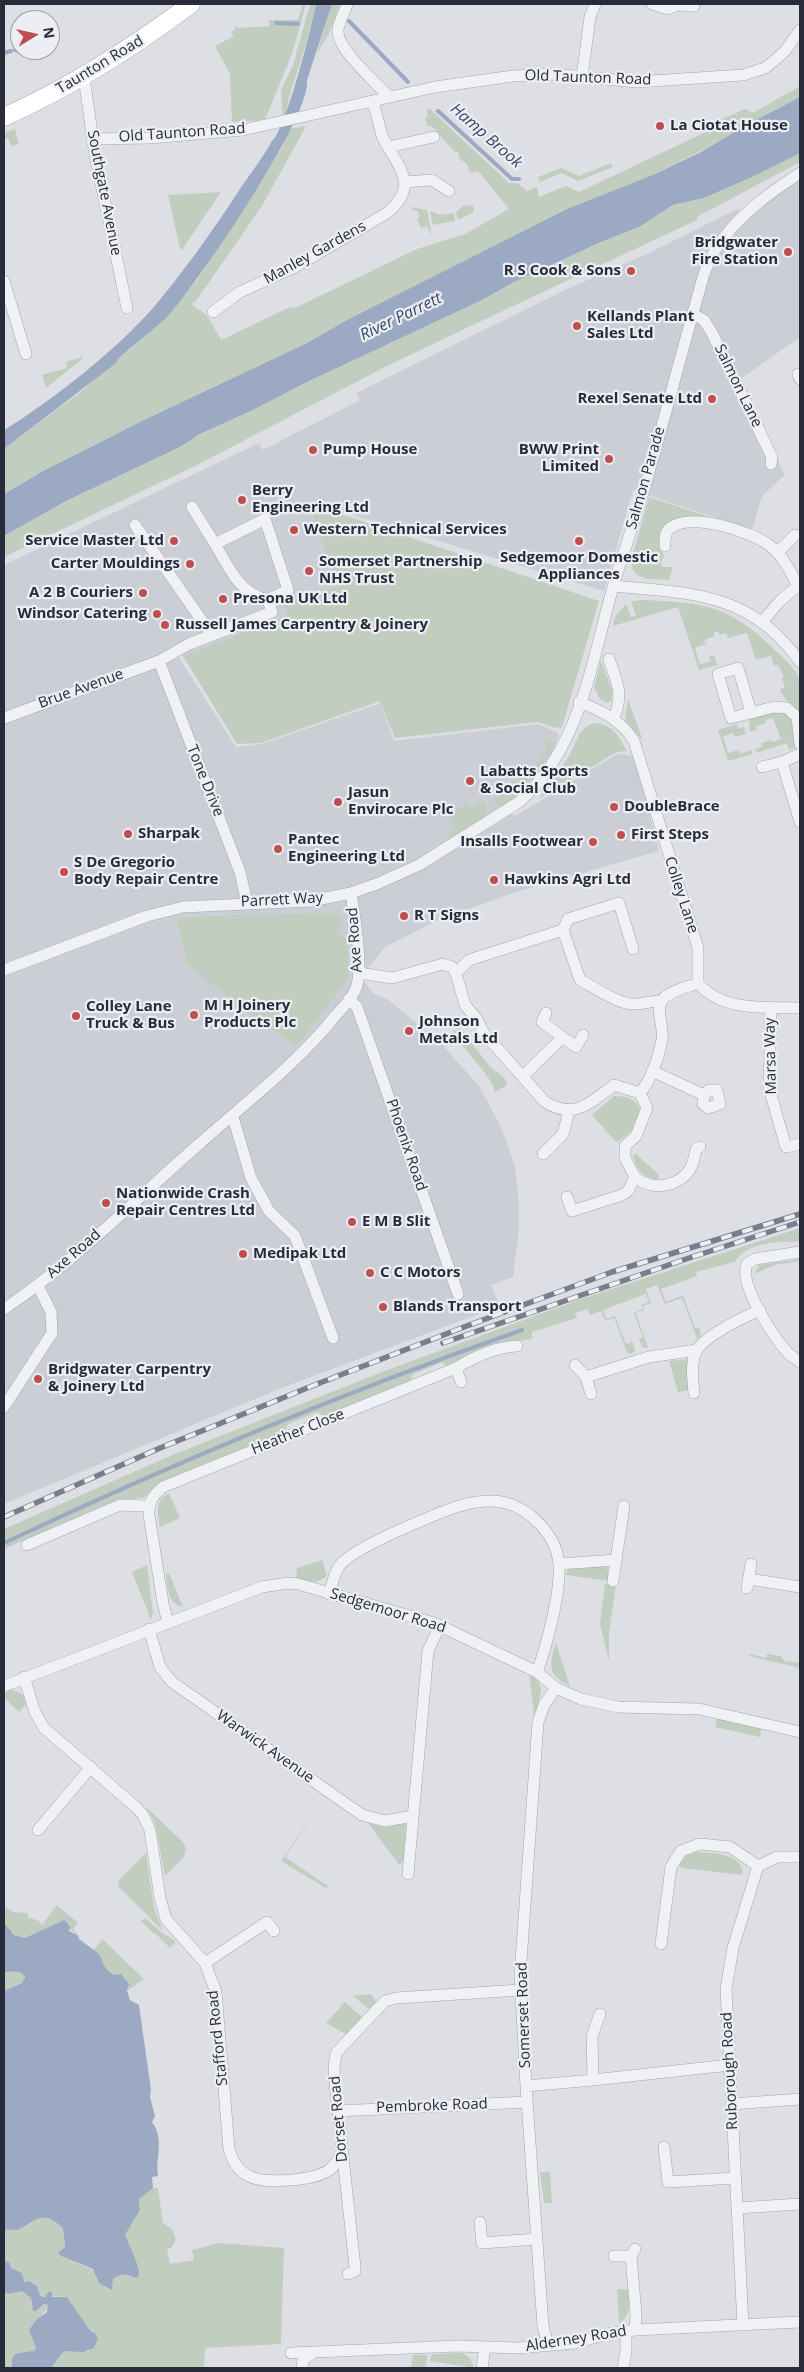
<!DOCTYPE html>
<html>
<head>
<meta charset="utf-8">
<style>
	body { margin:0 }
	#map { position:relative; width:804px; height:2372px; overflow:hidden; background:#dddfe5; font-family:"Open Sans",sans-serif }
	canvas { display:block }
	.frame { position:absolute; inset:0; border:5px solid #282c3a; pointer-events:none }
	.north { position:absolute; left:10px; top:10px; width:50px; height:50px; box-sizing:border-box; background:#eceef3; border:1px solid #9ea0a9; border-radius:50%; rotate:81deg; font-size:14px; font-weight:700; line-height:20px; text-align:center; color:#282c3a }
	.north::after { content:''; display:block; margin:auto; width:18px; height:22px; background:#bf4e4f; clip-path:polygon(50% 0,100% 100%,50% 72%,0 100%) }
</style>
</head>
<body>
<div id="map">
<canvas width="804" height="2372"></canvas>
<div class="frame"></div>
<div class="north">N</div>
</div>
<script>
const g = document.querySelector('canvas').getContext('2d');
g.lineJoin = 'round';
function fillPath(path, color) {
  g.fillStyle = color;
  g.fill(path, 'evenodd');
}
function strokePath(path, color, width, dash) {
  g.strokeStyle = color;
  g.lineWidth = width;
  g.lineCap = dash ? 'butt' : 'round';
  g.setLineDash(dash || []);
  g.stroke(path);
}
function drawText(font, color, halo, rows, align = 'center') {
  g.font = font + ' "Open Sans",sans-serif';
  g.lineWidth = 4.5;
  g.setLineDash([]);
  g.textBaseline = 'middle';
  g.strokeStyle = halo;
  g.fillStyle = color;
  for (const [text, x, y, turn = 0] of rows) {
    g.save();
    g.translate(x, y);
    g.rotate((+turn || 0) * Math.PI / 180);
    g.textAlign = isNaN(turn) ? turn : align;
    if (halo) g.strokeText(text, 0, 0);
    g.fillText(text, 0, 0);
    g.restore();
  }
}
fillPath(new Path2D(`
	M800 173V337L739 380 785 475 762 496 752 530 633 490 604 591 309 502 339 586 283 602 287 615 183 656 176 653 236 747 262 744 381 703 394 741 538 724 559 733 554 751 539 772 525 789 504 808 515 816 617 754 635 756 659 851 513 893 438 920 385 947 368 968 364 981 374 994 387 999 438 1040 479 1086 501 1127 515 1166 519 1203V1228L513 1277 491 1285 500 1306 279 1389 4 1504V565L259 443 263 450 360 400 356 393 567 289 649 253 737 209 745 216Z`), '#ccced6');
fillPath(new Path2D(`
	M303 4H306L293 51 265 120 232 122 230 74 215 46 234 36 231 33 237 26 238 28 270 26 269 20H298Z
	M310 4H316C309 36 299 66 289 97 287 104 288 115 283 119L281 90 293 65Z
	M332 4H340L329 34 317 53Z
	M800 86V97L739 129 701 151 655 174 567 209 347 320 307 343 144 420 45 470 4 494V449L83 390 166 317 198 279 265 176 281 149 289 129 305 126 304 130 262 206 196 301 191 304 207 315 221 340 290 307 295 308 417 249 465 234 509 209 478 171 469 173 468 165 460 159 458 152H455L431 126 428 127 425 118 428 117 427 110 430 109 509 183H517L527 191 537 187 539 197 566 186 579 192 712 129 711 124 745 109 753 113Z
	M15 129 19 144 11 146 8 138 4 139V133Z
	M800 152V162L697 217V220L477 323 385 367 197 465 4 557V536L66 501 180 447 200 434 253 410 305 383 482 300 514 282 601 242 639 227 673 205 704 198 750 178Z
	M611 163 613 167 578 181 562 173 540 182 538 177 561 168 579 176Z
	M221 192 182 250 180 248 168 195Z
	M473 205 474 212 458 220 456 212 463 206Z
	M411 207 427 210 432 236 427 226 421 228 417 218 420 216 416 210 413 211Z
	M430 211 441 215 454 213 455 221 433 225Z
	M82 357V359L46 388 42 375 67 368 66 362Z
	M649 497 710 517C693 515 657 517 659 541 659 546 663 551 664 556L661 562 662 567H673L669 580C652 579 632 582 631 561Z
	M308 503 599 601 562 727 556 728 538 722 395 738 380 701 261 743 237 744 183 656 287 615 282 602 339 586Z
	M644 600C707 603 731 606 777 652 785 659 798 671 800 682 802 693 800 705 800 716 794 706 784 701 780 689L785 688 782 678 784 677 778 665 774 666 771 656 756 660 747 633 728 638 726 633 719 635 718 631 714 633 715 636 704 640 706 644 695 648 700 664 711 661 709 656 714 655 717 665 699 670 678 607 613 626 615 617 626 604 631 617 636 616 631 601Z
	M601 661 613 692 611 701 606 703 600 699 594 687Z
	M628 699 643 741 625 720Z
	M773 711 788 714 791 719 796 747 789 750 787 743 756 753 755 749 762 747 761 743 771 740 773 742 781 739 773 718 765 720 766 723 756 727 757 730 750 732 749 718Z
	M594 723C612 723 619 737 627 751L617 752 538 799 569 756 580 733 587 726Z
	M737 724 738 729 744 727 746 734 734 737 733 733 723 737 728 753 738 750 740 754 751 750 752 754 728 761 718 730Z
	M549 738 554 747C543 764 520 803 499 806L494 803 496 791C517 779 536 771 547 748L542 739Z
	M485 800 487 813 485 817 449 839 446 832 454 828 447 816 466 804 470 809Z
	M334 913 344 922 335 934 348 938V980L296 1047 241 1008 187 964 177 919 201 916Z
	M460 1028 491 1068 501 1075 507 1082 506 1086 495 1092C492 1075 461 1049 453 1031Z
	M614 1096C654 1096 642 1130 616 1142L592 1115Z
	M636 1154 658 1174 659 1179C644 1180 636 1169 633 1155Z
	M800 1228V1242C781 1241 745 1242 735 1262L696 1272 697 1276 661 1289 666 1302 683 1295 695 1328 699 1327 701 1336 697 1339 682 1298 665 1304 657 1285 646 1289 651 1303 643 1306 644 1310 636 1313 648 1348 642 1347 639 1339 643 1337 634 1313 643 1309 641 1305 649 1302 646 1294 603 1310 606 1319 615 1316 626 1344 633 1342 635 1352 628 1354 614 1318 605 1321 601 1311 590 1315 588 1309 575 1313 577 1318 532 1332V1339L503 1343 449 1365H444L442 1362 412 1375 411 1380 401 1384 323 1416 318 1412 288 1424 285 1431 160 1482 143 1498 116 1500 4 1549V1529L170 1456 387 1370 584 1298Z
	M800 1259V1261L775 1265 754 1274 759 1265Z
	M688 1359 690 1390 678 1392 669 1361Z
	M169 1493 180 1518 160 1527C158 1513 154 1500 169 1493Z
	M322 1560 327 1576C317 1585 308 1581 296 1578L297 1568Z
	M147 1565 153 1612 151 1620 132 1572Z
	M606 1566 610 1575 609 1581 566 1575 568 1569Z
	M169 1573 183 1607C167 1604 168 1588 166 1574Z
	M605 1584 616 1585 609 1632V1661L600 1624Z
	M556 1643 570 1686C547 1676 549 1664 556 1643Z
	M750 1654 766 1658 767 1654 781 1656 784 1661 800 1663V1668L749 1656Z
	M529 1670C547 1688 541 1694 534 1716Z
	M4 1689C14 1690 25 1692 27 1703L19 1712 4 1698Z
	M717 1719 761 1729 760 1737 715 1727Z
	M325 1797 285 1857 328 1886 326 1888 281 1861Z
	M146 1807 183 1842 186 1849 184 1857 165 1876 155 1823Z
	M368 1823 386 1827 404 1823 406 1825 404 1861 399 1865Z
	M696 1852C713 1853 743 1853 743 1875L682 1868 679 1865 686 1856Z
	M146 1853 154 1908 163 1931 118 1886 119 1880Z
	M57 1905 78 1923 73 1929 79 1936 60 1922 25 1938H19L4 1926V1906L13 1912 28 1913V1917L39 1921 42 1925Z
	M145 1918 160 1931 175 1941 174 1944 170 1948 155 1933 154 1934 141 1921Z
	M102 1939 144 1979 127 1991V1986L118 1975H114C102 1967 103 1957 93 1951Z
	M16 1971 24 1975V1982L4 1991V1972Z
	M371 1994 376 2002 369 2009 353 1996Z
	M345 2002 362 2017 346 2034 326 2023Z
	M540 2172H550L552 2203H544Z
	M153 2188H158L163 2223 172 2229 176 2240 171 2248 167 2249 170 2264 194 2260 192 2250 219 2243 284 2248 281 2344 205 2348 204 2368H51L64 2351H89L94 2331 89 2329 67 2297 40 2296 29 2281 24 2282 11 2268 10 2263 4 2260V2230C9 2229 16 2231 20 2229 39 2218 43 2211 63 2228L65 2247 58 2253 61 2256 93 2270 112 2290 113 2279C122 2273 127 2275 136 2278L138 2266C133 2255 129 2246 125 2235L140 2210 139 2199Z
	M617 2289H628C629 2301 632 2316 619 2323Z
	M21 2290 31 2298V2305L36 2311 44 2304H48V2308L29 2330 36 2348 34 2352 17 2353 11 2364V2368H4V2292L9 2294Z
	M463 2353 470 2358 474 2368 430 2361 432 2354Z
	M413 2355H428L425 2368H411Z`), '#c1cebf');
fillPath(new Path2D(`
	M316 4H332L307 80C312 116 195 288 166 318 151 332 134 344 119 358L115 364 4 449V430C53 400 115 351 153 308 184 271 212 232 238 192 249 175 262 159 272 141 285 132 312 26 316 4Z
	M800 97V153L750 178 704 198 673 205 639 227 601 242 514 282 482 300 305 383 253 410 200 434 180 447 66 501 4 536V494L45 470 144 420 307 343 347 320 567 209 655 174 701 152 739 129Z
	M64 1920 70 1926 69 1931 79 1936 78 1938C83 1943 96 1950 100 1956 104 1965 105 1969 114 1975L121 1974 129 1984 127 1991 130 2000 139 2005 151 2090 150 2097 155 2116 152 2122C165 2141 155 2156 158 2176L152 2177 153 2188 139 2199 140 2210 125 2235C129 2245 139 2263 139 2275L136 2278C127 2274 122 2273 113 2279L112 2290 99 2283 93 2269 61 2256 58 2253 65 2247 63 2228C43 2211 39 2218 20 2229 16 2231 9 2229 4 2230V1991L22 1983 25 1977C20 1969 12 1972 4 1972V1923L14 1935 25 1938Z
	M4 2260 10 2263 11 2268 22 2273 24 2282 29 2281 37 2286 40 2296 45 2297 49 2291 52 2293V2297H67L89 2329 96 2334 98 2339 94 2348 83 2352 64 2351 51 2368H11L13 2356 18 2353 34 2351 36 2348 29 2330 37 2319 47 2312 48 2305 44 2304 36 2311H33L31 2298 22 2291 9 2294 4 2292Z`), '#9ca9c2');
strokePath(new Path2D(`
	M349 21 408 82
	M276 23 298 24
	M15 50H20
	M4 53 11 51
	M438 111 512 179H519
	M4 1543C173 1463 345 1392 522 1330`), '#9ca9c2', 4);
const street = new Path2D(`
	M347 4C345 12 339 21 338 30 336 49 376 82 389 97
	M652 4 668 9 680 4
	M679 5 694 6
	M84 77 95 155 127 308
	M582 77 590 17 595 4
	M373 101 382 136 388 147
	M92 139 150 138 243 130 435 87 513 76 554 74 636 82 743 75 765 68 774 61 785 51 800 30
	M405 182 432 180 449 191
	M4 281 26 354
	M213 312 240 292 295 267 387 213C415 189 405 175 388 147L434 137
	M693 314 704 320 712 333 772 457 771 464
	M798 374 800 379
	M135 525 212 635
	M215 544C229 567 239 594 268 600
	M665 546C665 540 664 533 670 528 692 512 749 531 769 545 783 555 790 571 798 586
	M777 553 795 535
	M613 586C690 593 751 592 800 662
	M762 622 780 601 800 584
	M609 659C617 684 624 692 614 718
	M159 661 240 872 247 903
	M579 702C602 711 621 720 634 741L698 948V983C722 1012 766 1007 800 1008
	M751 712 738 668 718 674 731 718 774 707 787 708 797 717 800 744
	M4 718 159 661 189 644 272 612 268 600 288 590 265 519 215 544 192 507
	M782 762 800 822
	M762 767 782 762 800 754
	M563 930 568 919 619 903 633 949
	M4 970 147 916 183 907 311 901 351 893 379 883 419 865 519 802C580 750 592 660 613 587 622 555 634 525 643 493 664 421 683 347 704 274 707 266 711 258 715 250 735 218 769 193 800 173
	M359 973 392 978 443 964 452 967 456 973 465 1005 477 1019 483 1032 545 1102C575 1120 590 1103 614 1085L640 1093C651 1080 659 1057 662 1040 665 1028 654 1010 663 999 670 991 688 987 698 983
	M456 973 469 960 563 930 580 980C594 987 619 1005 634 1004 643 1004 651 1001 661 1001
	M349 999 357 1007 458 1294
	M771 1007 769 1088 786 1147 800 1144
	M546 1013 542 1022 576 1047 583 1035
	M652 1071 704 1095 709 1090H717L720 1104 708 1108 703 1104 704 1095
	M523 1076 562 1038
	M233 1117 251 1178 269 1211 295 1236 333 1338
	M543 1154 563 1134 569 1111
	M635 1177 625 1158V1146L636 1136 647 1108 640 1093
	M567 1197 572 1211 622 1195 628 1191 635 1177C653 1192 682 1187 692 1165 694 1160 695 1154 696 1149L700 1147
	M800 1252 755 1259 747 1264C738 1283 774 1338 788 1353 791 1356 796 1359 800 1362
	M4 1309C74 1262 134 1201 198 1145 245 1103 296 1065 336 1015 343 1007 353 998 356 988 364 969 354 914 351 893
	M575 1365 586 1377 591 1394
	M586 1377 649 1357 697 1350
	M461 1382 456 1368C474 1357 495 1347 517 1346
	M694 1393C693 1381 690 1361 697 1350 707 1334 742 1318 760 1310
	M4 1407 52 1333 51 1312 38 1286
	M27 1545 120 1505 148 1506
	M559 1564 616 1560
	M749 1579 800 1587
	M613 1581 624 1506
	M747 1588 751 1564
	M329 1594C332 1585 334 1573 340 1565 353 1550 397 1531 416 1523 440 1513 466 1500 493 1501 524 1502 556 1532 559 1564 561 1592 547 1645 537 1672
	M168 1623 163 1603 149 1515C148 1502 153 1495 163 1487L456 1368
	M149 1629 160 1667 172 1682 362 1815 385 1821 413 1816
	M24 1677 35 1712 44 1728 137 1808 143 1815 150 1830 160 1898 166 1919 205 1963 216 1992 229 2149C232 2160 238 2171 249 2176 265 2185 315 2180 329 2170 335 2166 338 2160 341 2154
	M4 1686 262 1587 288 1583 298 1584 434 1623 537 1672 556 1688 581 1699 618 1707 699 1709 800 1732
	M38 1830 91 1767
	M408 1874 427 1662 428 1651 440 1625
	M661 1944 671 1867 681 1851 700 1844 730 1847 758 1866
	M205 1963 267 1922 274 1931
	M600 2014 592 2036 593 2080 730 2065
	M526 2086 593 2080
	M732 2104 800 2099
	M338 2111 527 2102
	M664 2147 668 2182 735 2178
	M737 2208 800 2204
	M480 2222 482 2243 537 2239
	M614 2256H631
	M348 2274 355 2271V2267L335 2083 334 2068 336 2053 385 2001 396 1998 521 1990
	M743 2325 726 1989 733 1948 758 1866 777 1857H800
	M635 2330 636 2314 631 2256 635 2249
	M548 2346 543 2326 526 2086 520 1975 538 1722 544 1705 556 1688
	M291 2353 458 2346 518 2348 575 2343 607 2334 635 2330 800 2322
	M302 2368 303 2360 314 2352
	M482 2368 485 2347
	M623 2368 626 2352V2331`);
const primary = new Path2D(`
	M4 117C71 87 132 48 191 4`);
strokePath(street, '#a3a6ae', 12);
strokePath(primary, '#9ea3b0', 19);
strokePath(street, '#eff1f4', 11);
strokePath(primary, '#fff', 18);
const rail = new Path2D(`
	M443 1343 686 1259 800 1222
	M4 1517 160 1448 312 1386 464 1327 612 1272 800 1214`);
strokePath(rail, '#797e8d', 5.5);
strokePath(rail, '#eceef3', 4, [11]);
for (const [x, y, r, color] of [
	[660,126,5,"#bf4e4f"],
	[788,252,5,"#bf4e4f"],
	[631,271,5,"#bf4e4f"],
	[577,326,5,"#bf4e4f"],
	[712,399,5,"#bf4e4f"],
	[313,450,5,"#bf4e4f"],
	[609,459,5,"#bf4e4f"],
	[242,500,5,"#bf4e4f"],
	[294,530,5,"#bf4e4f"],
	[174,541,5,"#bf4e4f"],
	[579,541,5,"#bf4e4f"],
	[190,564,5,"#bf4e4f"],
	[309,571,5,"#bf4e4f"],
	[143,593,5,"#bf4e4f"],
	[223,599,5,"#bf4e4f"],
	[157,614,5,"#bf4e4f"],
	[165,625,5,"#bf4e4f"],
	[470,781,5,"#bf4e4f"],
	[338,802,5,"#bf4e4f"],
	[614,807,5,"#bf4e4f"],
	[128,834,5,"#bf4e4f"],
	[621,835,5,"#bf4e4f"],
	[593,842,5,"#bf4e4f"],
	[278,849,5,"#bf4e4f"],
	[64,872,5,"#bf4e4f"],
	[494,880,5,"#bf4e4f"],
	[404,916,5,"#bf4e4f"],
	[194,1015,5,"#bf4e4f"],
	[76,1016,5,"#bf4e4f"],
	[409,1031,5,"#bf4e4f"],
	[106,1203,5,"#bf4e4f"],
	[352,1222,5,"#bf4e4f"],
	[243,1254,5,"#bf4e4f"],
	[370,1273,5,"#bf4e4f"],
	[383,1307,5,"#bf4e4f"],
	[38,1379,5,"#bf4e4f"]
]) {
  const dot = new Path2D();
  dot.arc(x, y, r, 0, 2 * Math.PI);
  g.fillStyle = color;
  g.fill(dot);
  strokePath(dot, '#eceef3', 2);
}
drawText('15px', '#282c3a', '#eceef3', [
	["Taunton Road",100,65,-31],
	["Old Taunton Road",588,78,2],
	["Old Taunton Road",182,133,-4],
	["Southgate Avenue",104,193,79],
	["Manley Gardens",315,253,-29],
	["Salmon Lane",738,386,64],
	["Salmon Parade",646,478,-74],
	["Brue Avenue",81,689,-20],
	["Tone Drive",205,781,68],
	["Colley Lane",681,895,72],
	["Parrett Way",282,900,-3],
	["Axe Road",355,940,-94],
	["Marsa Way",771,1056,-91],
	["Phoenix Road",406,1145,71],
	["Axe Road",74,1254,-41],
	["Heather Close",298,1432,-22],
	["Sedgemoor Road",388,1611,17],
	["Warwick Avenue",265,1747,35],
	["Somerset Road",524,2015,-92],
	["Stafford Road",218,2038,-96],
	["Ruborough Road",730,2071,-93],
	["Pembroke Road",432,2106,-2],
	["Dorset Road",339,2119,-95],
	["Alderney Road",576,2339,-9]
]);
drawText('bold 15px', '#282c3a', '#eceef3', [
	["La Ciotat House",670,126],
	["Bridgwater",778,243,"right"],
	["Fire Station",778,260,"right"],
	["R S Cook & Sons",621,271,"right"],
	["Kellands Plant",587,317],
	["Sales Ltd",587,334],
	["Rexel Senate Ltd",702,399,"right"],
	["Pump House",323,450],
	["BWW Print",599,450,"right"],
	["Limited",599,467,"right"],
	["Berry",252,491],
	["Engineering Ltd",252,508],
	["Western Technical Services",304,530],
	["Service Master Ltd",164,541,"right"],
	["Sedgemoor Domestic",579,558,"center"],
	["Appliances",579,575,"center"],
	["Somerset Partnership",319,562],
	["NHS Trust",319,579],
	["Carter Mouldings",180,564,"right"],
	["A 2 B Couriers",133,593,"right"],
	["Presona UK Ltd",233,599],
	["Windsor Catering",147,614,"right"],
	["Russell James Carpentry & Joinery",175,625],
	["Labatts Sports",480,772],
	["& Social Club",480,789],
	["Jasun",348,793],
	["Envirocare Plc",348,810],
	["DoubleBrace",624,807],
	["Sharpak",138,834],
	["First Steps",631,835],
	["Pantec",288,840],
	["Engineering Ltd",288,857],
	["Insalls Footwear",583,842,"right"],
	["S De Gregorio",74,863],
	["Body Repair Centre",74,880],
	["Hawkins Agri Ltd",504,880],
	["R T Signs",414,916],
	["M H Joinery",204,1006],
	["Products Plc",204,1023],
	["Colley Lane",86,1007],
	["Truck & Bus",86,1024],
	["Johnson",419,1022],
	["Metals Ltd",419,1039],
	["Nationwide Crash",116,1194],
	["Repair Centres Ltd",116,1211],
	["E M B Slit",362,1222],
	["Medipak Ltd",253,1254],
	["C C Motors",380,1273],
	["Blands Transport",393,1307],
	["Bridgwater Carpentry",48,1370],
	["& Joinery Ltd",48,1387]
], 'left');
drawText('italic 16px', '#37476a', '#eceef3', [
	["Hamp Brook",486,136,41],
	["River Parrett",401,317,-26]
]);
</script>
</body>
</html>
